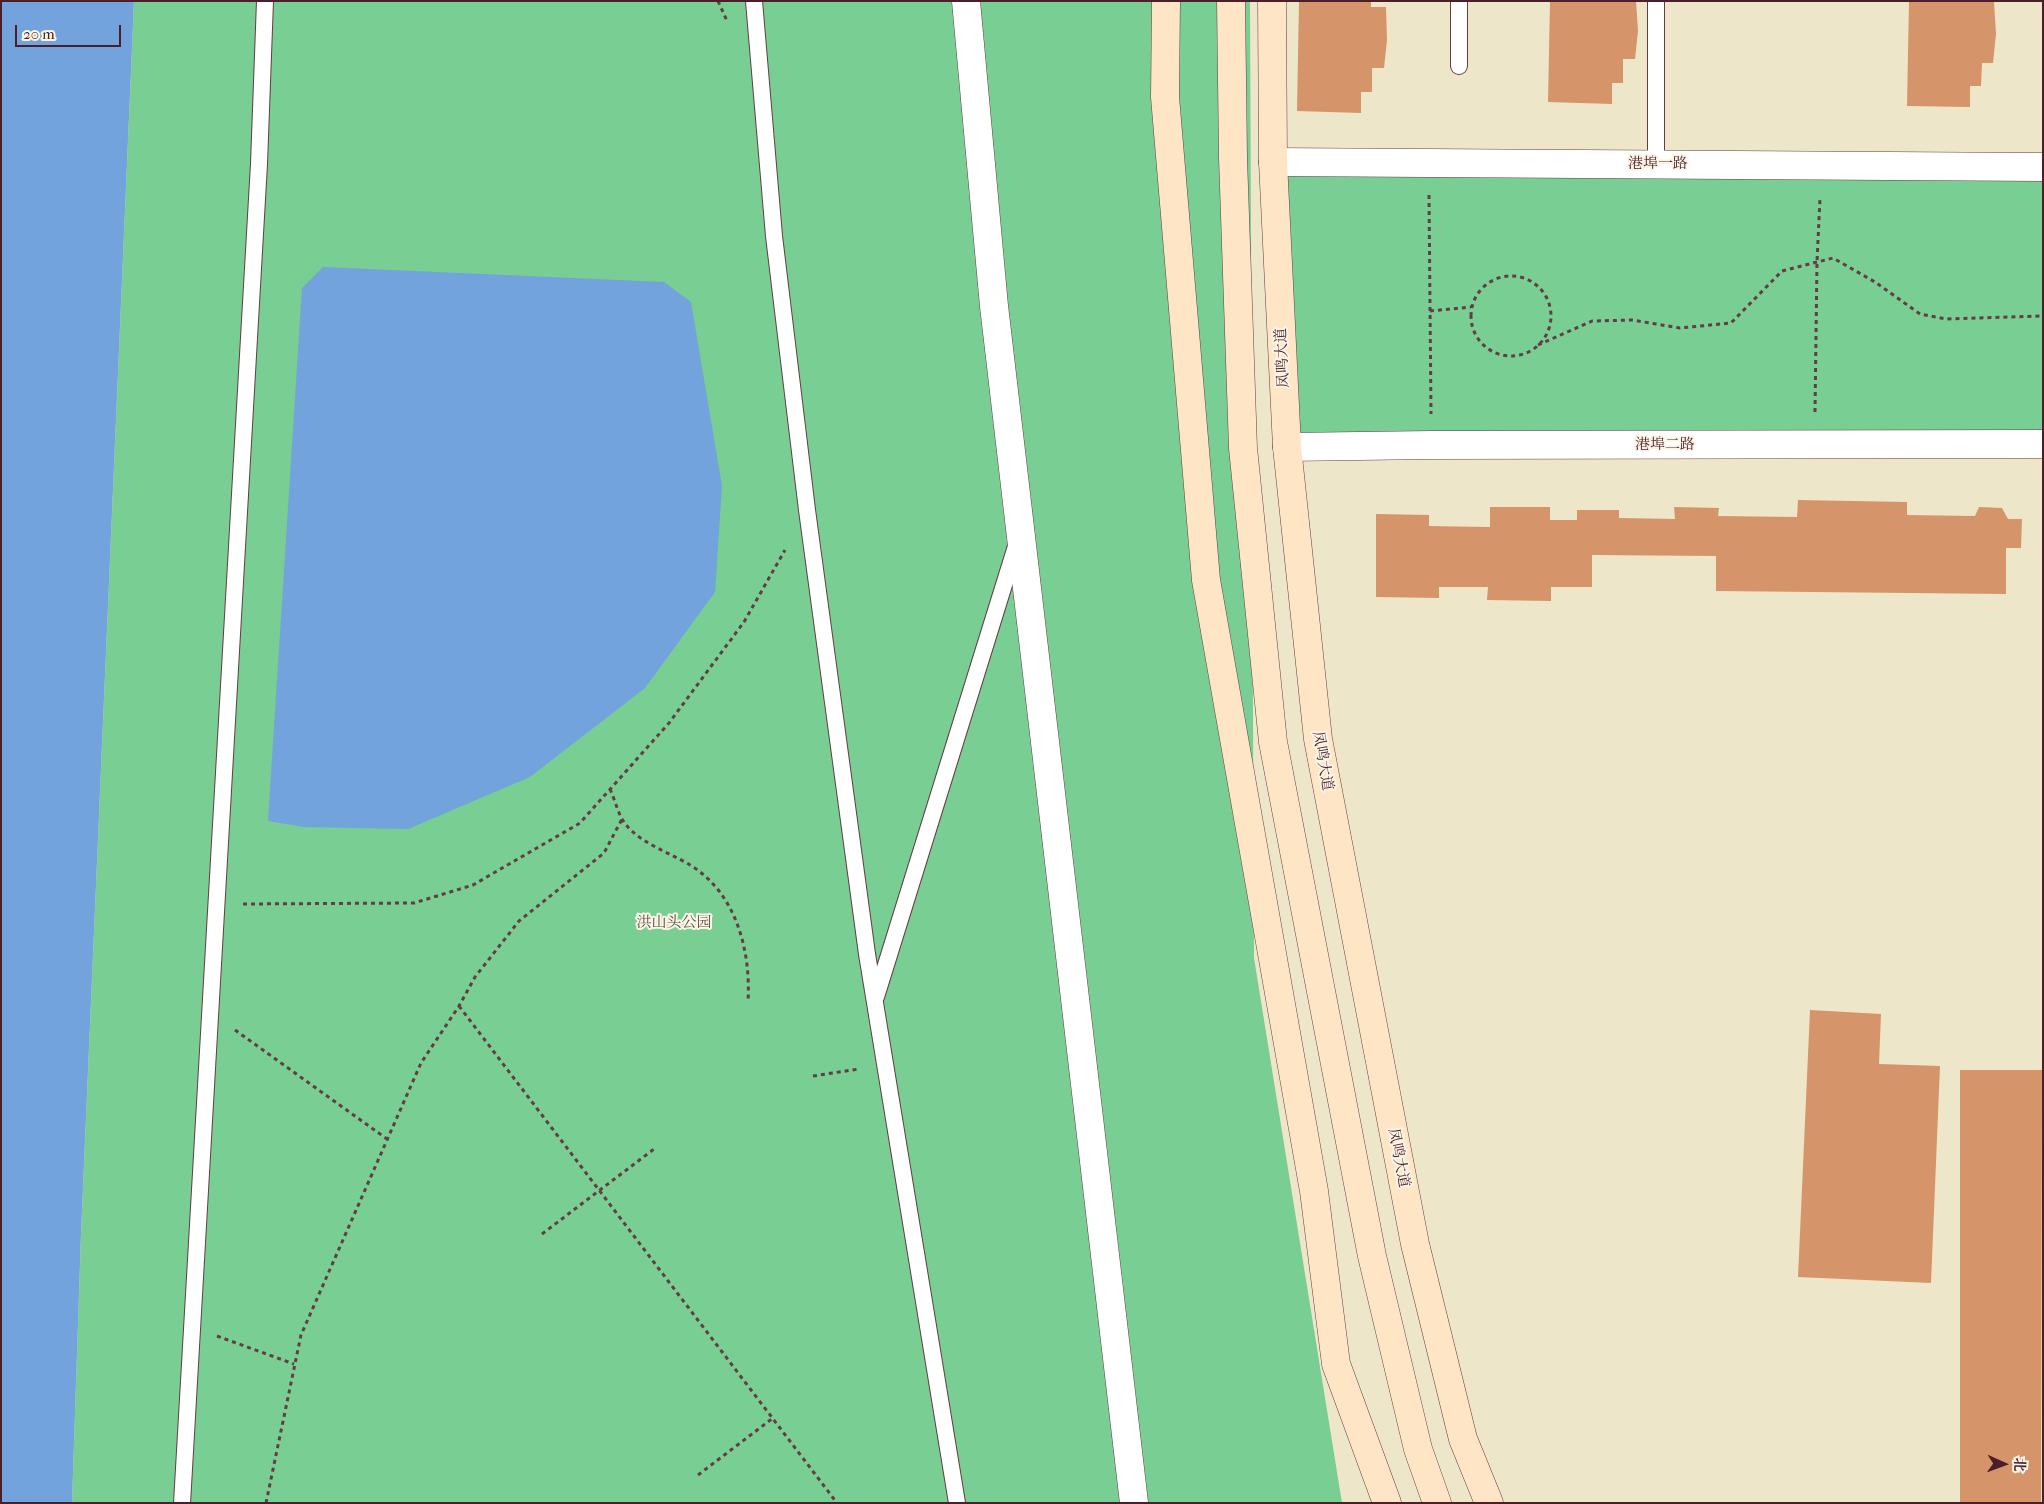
<!DOCTYPE html>
<html>
<head>
<meta charset="utf-8">
<style>
	body { margin:0 }
	#map { position:relative; width:2044px; height:1504px; overflow:hidden; background:#ede6c8; font-family:"IM FELL French Canon","Noto Serif SC",serif }
	canvas { display:block }
	.frame { position:absolute; inset:0; border:2px solid #4a1f2b; pointer-events:none }
	.north { position:absolute; left:1979px; top:1439px; width:50px; height:50px; -webkit-text-stroke:4px #fcf5e5; paint-order:stroke; rotate:92deg; font-size:14px; font-weight:700; line-height:20px; text-align:center; color:#4a1f2b }
	.north::after { content:''; display:block; margin:auto; width:18px; height:22px; background:#4a1f2b; clip-path:polygon(50% 0,100% 100%,50% 72%,0 100%) }
	.scale { position:absolute; left:15px; top:25px; width:106px; height:22px; box-sizing:border-box; border:2px solid #4a1f2b; border-top:0; padding-left:6px; font-size:15px; line-height:18px; white-space:nowrap; color:#4a1f2b; -webkit-text-stroke:4px #fcf5e5; paint-order:stroke }
</style>
</head>
<body>
<div id="map">
<canvas width="2044" height="1504"></canvas>
<div class="frame"></div>
<div class="north">北</div>
<div class="scale">20 m</div>
</div>
<script>
const g = document.querySelector('canvas').getContext('2d');
g.lineJoin = 'round';
function fillPath(path, color) {
  g.fillStyle = color;
  g.fill(path, 'evenodd');
}
function strokePath(path, color, width, dash) {
  g.strokeStyle = color;
  g.lineWidth = width;
  g.lineCap = dash ? 'butt' : 'round';
  g.setLineDash(dash || []);
  g.stroke(path);
}
function drawText(font, color, halo, rows, align = 'center') {
  g.font = font + ' "IM FELL French Canon","Noto Serif SC",serif';
  g.lineWidth = 4;
  g.setLineDash([]);
  g.textBaseline = 'middle';
  g.strokeStyle = halo;
  g.fillStyle = color;
  for (const [text, x, y, turn = 0] of rows) {
    g.save();
    g.translate(x, y);
    g.rotate((+turn || 0) * Math.PI / 180);
    g.textAlign = isNaN(turn) ? turn : align;
    if (halo) g.strokeText(text, 0, 0);
    g.fillText(text, 0, 0);
    g.restore();
  }
}
fillPath(new Path2D(`
	M134 1H1250L1254 958 1342 1503H72L81 1234Z
	M1273 162 2043 167V444L1287 447Z`), '#78ce93');
fillPath(new Path2D(`
	M1 1H134L81 1234 72 1503H1Z
	M323 267 664 282 691 302 722 486 715 592 645 688 530 777 408 829 304 827 268 821 302 288Z`), '#72a3dc');
fillPath(new Path2D(`
	M1299 1H1371V7H1386L1387 40 1384 68H1372V92H1361V113L1297 111Z
	M1550 1H1636L1638 31 1635 59H1623V83H1612V104L1548 102Z
	M1909 1 1994 2 1996 34 1993 63H1982L1981 86H1970V107L1907 106Z
	M1798 500 1907 502V515L1975 516 1979 507 2002 508 2008 519H2022L2021 548H2006V594L1716 591V556L1592 555V587H1551V601L1487 600 1488 587H1439V598L1376 597V514L1429 515V526L1490 527V507H1550V520H1577V510H1619V518L1675 519 1674 507 1719 508 1718 516 1797 517Z
	M1810 1010 1881 1014 1879 1064 1940 1066 1931 1283 1798 1277Z
	M1960 1070H2042L2041 1503H1960Z`), '#d6946b');
const lane = new Path2D(`
	M754 1 774 236 807 510 867 954 957 1503
	M1459 1V66
	M1656 1V164
	M876 997 1017 543
	M182 1503 259 164 265 1`);
const street = new Path2D(`
	M966 1 994 306 1134 1503
	M1273 162 2043 167
	M1287 447 1431 445 2043 444`);
const secondary = new Path2D(`
	M1166 1 1165 97 1206 580 1314 1191 1336 1364 1387 1503
	M1231 1 1233 158 1243 448 1273 742 1372 1256 1418 1449 1437 1503
	M1272 1 1273 162 1287 447 1318 739 1415 1244 1463 1439 1489 1503`);
strokePath(lane, '#623d43', 18);
strokePath(street, '#623d43', 29);
strokePath(secondary, '#623d43', 29);
strokePath(new Path2D(`
	M718 1 727 21
	M1429 195 1431 414
	M1471 316a40 40 0 1 1 80 0a40 40 0 1 1-80 0Z
	M1430 311 1471 307
	M1538 345 1592 321 1632 320 1680 328 1731 323 1782 271 1833 258 1875 282 1920 314 1946 319 2043 316
	M1815 412 1817 262 1820 198
	M610 789C614 798 617 809 621 817 633 841 669 852 690 865 736 893 751 950 748 1002
	M243 904 414 903 473 885 580 823 669 723 744 622 785 550
	M459 1006 837 1503
	M235 1030 387 1139
	M813 1076 859 1069
	M542 1234 654 1149
	M217 1336 294 1364
	M698 1475 773 1418
	M266 1503 301 1335 421 1063 459 1006 475 977 519 921 604 853 622 819`), '#623d43', 3, [4, 4]);
strokePath(lane, '#fff', 16);
strokePath(street, '#fff', 28);
strokePath(secondary, '#fee5c5', 28);
drawText('15px', '#4a1f2b', '#fcf5e5', [
	["港埠一路",1658,164],
	["凤鸣大道",1283,358,-93],
	["港埠二路",1665,445],
	["凤鸣大道",1322,761,80],
	["凤鸣大道",1398,1158,79]
]);
drawText('15px', '#58544a', '#fcf5e5', [
	["洪山头公园",674,923]
]);
</script>
</body>
</html>
